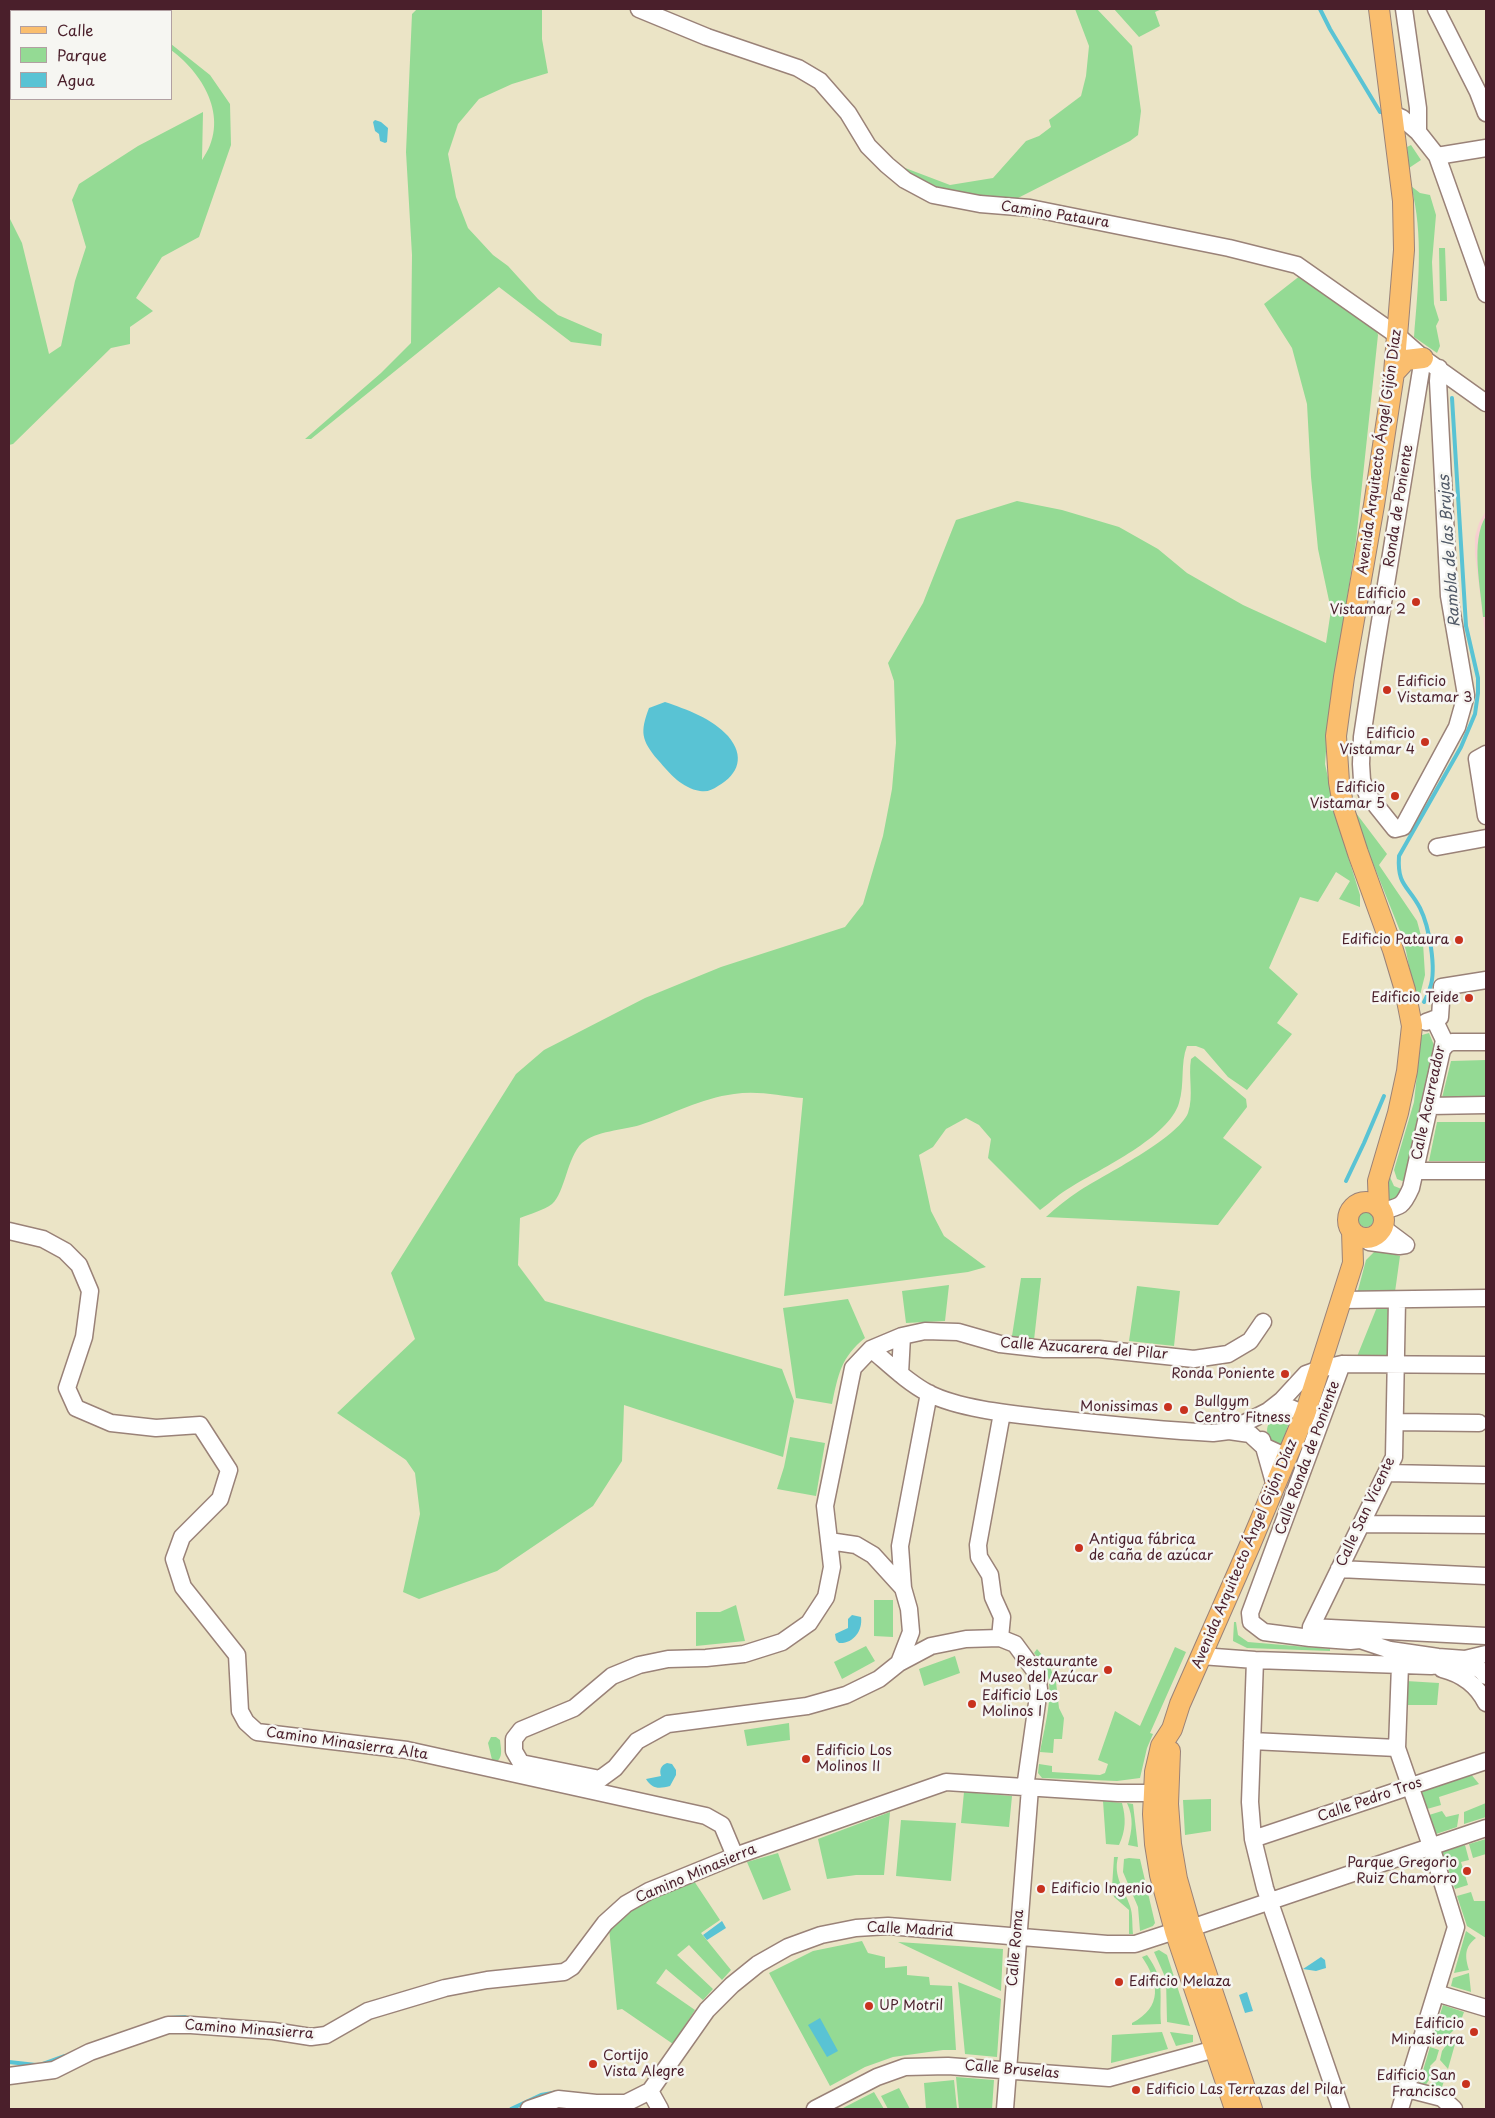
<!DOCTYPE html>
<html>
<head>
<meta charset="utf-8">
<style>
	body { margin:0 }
	#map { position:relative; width:1495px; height:2118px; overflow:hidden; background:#ebe4c6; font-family:"Playpen Sans",sans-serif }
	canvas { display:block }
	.frame { position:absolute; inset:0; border:10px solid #4a1f2b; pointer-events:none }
	.legend { position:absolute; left:10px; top:10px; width:162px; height:90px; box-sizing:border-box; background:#f6f6f2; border:1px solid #b1a0a2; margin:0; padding:6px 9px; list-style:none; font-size:15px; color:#4a1f2b }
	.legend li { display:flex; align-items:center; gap:10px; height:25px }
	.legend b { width:25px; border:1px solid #b1a0a2 }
</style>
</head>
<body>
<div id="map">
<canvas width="1495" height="2118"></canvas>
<div class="frame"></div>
<ul class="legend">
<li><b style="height:6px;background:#fabe6e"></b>Calle</li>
<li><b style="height:14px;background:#94da94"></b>Parque</li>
<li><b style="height:14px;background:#59c3d4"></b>Agua</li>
</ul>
</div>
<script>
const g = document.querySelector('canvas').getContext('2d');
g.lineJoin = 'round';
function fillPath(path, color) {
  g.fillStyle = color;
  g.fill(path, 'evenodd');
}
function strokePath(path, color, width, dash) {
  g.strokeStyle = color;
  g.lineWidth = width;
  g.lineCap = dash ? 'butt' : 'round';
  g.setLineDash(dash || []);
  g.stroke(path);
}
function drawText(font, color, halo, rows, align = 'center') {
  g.font = font + ' "Playpen Sans",sans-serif';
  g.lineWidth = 5;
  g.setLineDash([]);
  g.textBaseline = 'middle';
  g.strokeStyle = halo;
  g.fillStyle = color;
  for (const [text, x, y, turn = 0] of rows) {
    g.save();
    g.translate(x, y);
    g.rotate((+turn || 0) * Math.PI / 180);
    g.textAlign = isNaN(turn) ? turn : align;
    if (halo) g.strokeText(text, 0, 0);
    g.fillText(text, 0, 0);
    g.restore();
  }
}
fillPath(new Path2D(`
	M1486 511V642L1475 554V537L1479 523Z`), '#f7cfd0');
fillPath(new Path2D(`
	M417 9H542V39L548 73 512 84 479 99 458 124 448 154 456 197 468 228 493 255 508 266 538 299 558 315 602 334 601 346 571 342 499 287 311 439H305L381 373 411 343 412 255 406 152 412 14Z
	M1075 9H1097L1132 46 1141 111 1138 135 1130 141 1014 200 985 199 938 190 892 163 950 185 993 178 1026 141 1039 136 1051 127 1049 120 1081 96 1086 76 1089 46Z
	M1114 9H1162L1155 12 1160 26 1139 37Z
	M171 44 210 75 230 104 231 145 199 237 162 257 136 298 153 311 130 327V344L111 348 13 444 9 445V217L22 243 49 354 61 346 75 281 86 247 72 200 79 184 138 146 203 112 202 160C230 121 206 76 171 50Z
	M1411 145 1421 160 1409 168 1407 147Z
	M1411 186 1420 193 1430 195 1436 215 1432 262 1434 304 1439 320 1436 326 1440 346 1437 353 1414 337C1418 287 1424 235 1411 186Z
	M1439 248H1445L1447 301H1440Z
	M1301 275 1376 328 1378 335 1356 541 1329 713 1325 764 1338 824 1360 895V907L1339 899 1350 881 1336 872 1318 902 1300 897 1269 968 1298 994 1277 1023 1292 1034 1247 1090 1228 1077 1204 1049 1196 1046H1187C1180 1064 1185 1084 1179 1103 1169 1137 1102 1168 1071 1187 1060 1193 1051 1202 1040 1210L988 1158 991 1139 979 1125 966 1118 946 1129 933 1147 919 1155 931 1211 944 1236 986 1267 968 1272 784 1296 803 1098C780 1096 757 1090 734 1094 701 1098 671 1115 640 1125 623 1130 596 1131 582 1143 567 1157 565 1193 552 1204 544 1210 530 1214 520 1218L518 1265 545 1301 782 1369 794 1401 783 1457 624 1405 622 1461 593 1506 497 1571 419 1599 403 1592 420 1514 415 1473 406 1460 337 1413 415 1339 391 1273 516 1074 544 1050 645 998 721 967 845 927 863 904 883 836 892 789 896 743 894 681 888 663 923 603 956 520 1017 501 1062 510 1119 527 1158 549 1187 573 1243 605 1326 643 1331 610 1318 549 1311 477 1307 404 1292 348 1264 304Z
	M1486 516V617H1483C1481 589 1470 541 1486 516Z
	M1356 813 1387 854 1379 865 1417 921 1423 943 1425 975 1417 1007 1406 951 1400 931 1363 838Z
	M1429 1033 1436 1050 1405 1182 1397 1179 1394 1170 1414 1102 1421 1038 1422 1035Z
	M1195 1056 1246 1099 1247 1107 1223 1138 1262 1167 1218 1225 1046 1217C1057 1207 1067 1199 1079 1191 1104 1175 1178 1138 1188 1113 1194 1096 1188 1076 1191 1059Z
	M1486 1060V1098H1442L1451 1061Z
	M1437 1122H1486V1161H1429Z
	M1389 1175 1394 1186 1404 1190 1396 1203 1385 1200Z
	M1358 1219a8 8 0 1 1 16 0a8 8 0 1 1-16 0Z
	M1376 1250 1400 1256 1395 1292 1357 1294 1366 1260Z
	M1021 1278H1041L1034 1340 1012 1336Z
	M949 1285 945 1321 906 1323 902 1291Z
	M1137 1286 1180 1291 1174 1346 1129 1341Z
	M848 1299 865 1338C841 1357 838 1375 832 1404L796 1398 783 1308Z
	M1388 1306 1387 1359H1356L1377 1307Z
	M1284 1415 1291 1417 1281 1446C1261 1439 1263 1418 1284 1415Z
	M790 1437 825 1443 816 1496 777 1489 784 1467Z
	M874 1600H893V1637L874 1636Z
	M736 1605 745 1641 696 1646V1612H720Z
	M1234 1622H1236L1238 1635 1248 1642 1330 1649V1651L1247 1648 1233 1641Z
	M866 1646 875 1661 842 1679 834 1662Z
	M1175 1647 1186 1652 1150 1733 1153 1734 1147 1748 1140 1778 1117 1781 1042 1778 1038 1773 1039 1764 1052 1766V1772L1100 1775 1105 1773 1108 1764 1098 1760 1115 1711 1140 1726Z
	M1037 1649 1048 1662 1056 1682 1059 1708 1064 1718 1062 1739H1054L1053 1753 1040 1752C1044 1730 1054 1694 1047 1673 1045 1665 1039 1659 1034 1653Z
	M955 1656 960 1673 924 1686 919 1669Z
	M1406 1681 1439 1683 1437 1705H1405Z
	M789 1723 790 1740 747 1746 744 1730Z
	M491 1737H496L500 1740C501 1750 504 1759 493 1764L488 1743Z
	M1470 1773 1479 1784 1439 1797 1441 1805 1427 1809 1421 1790Z
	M964 1792 1012 1796 1009 1827 961 1823Z
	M1211 1799V1831L1185 1835 1183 1800Z
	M1103 1801 1122 1803C1126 1818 1126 1830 1119 1845L1106 1844Z
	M1127 1803 1133 1804 1138 1847 1128 1845C1132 1830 1134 1818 1127 1803Z
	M1486 1803V1817L1464 1824V1812Z
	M1442 1811 1446 1817 1459 1814 1457 1827 1436 1834 1429 1815Z
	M890 1812 884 1875H856L827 1879 818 1839Z
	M901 1820 956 1823 951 1881 896 1876Z
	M1486 1839V1854L1473 1858 1469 1844Z
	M1465 1845 1469 1860 1461 1862 1468 1885 1455 1889 1442 1852Z
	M778 1853 791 1890 763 1900 747 1862Z
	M1114 1857H1118C1113 1877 1124 1888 1130 1906 1133 1914 1132 1925 1133 1934H1129V1910L1114 1897 1112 1887Z
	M1129 1858 1140 1859 1155 1923 1153 1926 1140 1931 1138 1907 1123 1872 1124 1859Z
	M694 1881 720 1920 701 1933 731 1970 722 1980 689 1945 677 1955 713 1989 703 2000 666 1969 656 1983 695 2010 673 2044 622 2009 617 2010 609 1928 645 1900Z
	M1471 1892 1474 1901H1486V1938L1467 1926 1457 1896Z
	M1466 1931 1476 1938C1464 1947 1465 1957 1469 1970L1454 1973Z
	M862 1941 868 1953 885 1957V1968L907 1966V1975L929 1977 930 1985 952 1986 956 2050H943L893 2057 865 2067 830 2086 769 1973 813 1951Z
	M898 1942 1003 1949 1001 1991Z
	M1159 1950 1167 1955 1190 2026 1167 2022 1166 1979 1154 1952Z
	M1147 1955C1166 1981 1159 1994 1161 2024L1132 2025V2023C1163 2007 1159 1982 1142 1957Z
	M1469 1973 1471 1992 1451 1986 1453 1978Z
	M958 1982 1001 1999 997 2057 965 2054Z
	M1443 2005 1464 2012C1458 2031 1451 2030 1440 2045L1431 2042Z
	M1162 2032 1168 2049 1111 2063 1112 2035Z
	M1170 2032 1193 2035V2042L1176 2046Z
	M1452 2037H1457L1448 2069 1440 2060 1442 2051Z
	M1430 2047 1439 2050 1436 2060 1430 2066 1433 2074 1425 2086 1419 2084Z
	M1445 2071 1447 2072 1441 2090 1430 2087 1436 2076 1442 2075Z
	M956 2077 994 2080 992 2109H959Z
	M954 2080 957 2109H926L924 2083Z
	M899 2088 910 2109H888L881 2096Z
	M874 2092 884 2109H844L843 2108Z`), '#94da94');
fillPath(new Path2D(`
	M375 120 381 122 388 128 387 142 385 143 380 141 379 134 375 131 373 122Z
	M665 702C686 709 713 719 728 736 745 756 739 774 718 786 712 790 708 792 700 791 682 788 670 774 658 760 641 740 640 732 649 708Z
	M852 1615 861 1617C863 1631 853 1644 839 1643L836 1640 835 1634 848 1628V1619Z
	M667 1763 672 1764 676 1770V1775L670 1786C659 1789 652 1789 646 1779L661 1776C659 1770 661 1765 667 1763Z
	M722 1921 726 1928 707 1940 703 1935Z
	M1321 1957 1325 1960 1326 1968 1316 1971 1303 1969Z
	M1247 1992 1253 2011 1245 2013 1239 1995Z
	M820 2018 838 2051 827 2057 808 2025Z`), '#59c3d4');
strokePath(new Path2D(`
	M1320 9 1330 29 1380 112
	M1424 1002C1426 998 1429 993 1430 988 1437 969 1429 926 1420 908 1408 885 1397 886 1399 856L1461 747 1475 714 1478 693V678L1466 626 1452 398
	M1346 1181 1364 1143 1384 1096
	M170 2018 185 2017
	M9 2062 36 2065
	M43 2064 65 2056
	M511 2109 541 2095 558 2092`), '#59c3d4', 4);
const minor = new Path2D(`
	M639 9 707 37 798 68 820 81 848 113 868 146 887 165 905 180 933 195 980 204 1030 208 1229 248 1297 265 1398 336 1423 358 1486 403
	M1404 9 1418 108V132
	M1436 9 1478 92 1486 113
	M1393 114 1402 118 1418 132 1437 156 1486 294
	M1437 156 1486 148
	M1423 358 1374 658 1362 737 1361 764 1362 780 1367 794 1395 829 1403 827 1457 727 1466 695 1449 596 1438 381 1439 368
	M1486 754 1477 759 1486 816
	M1437 847 1486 838
	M1426 1022 1440 1017 1442 987 1486 980
	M1442 1050 1447 1044 1452 1042H1486
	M1429 1106 1486 1105
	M1415 1171H1486
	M1381 1211C1401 1207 1403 1206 1411 1188L1442 1050 1444 1040 1434 1019
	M1382 1227 1406 1245
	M9 1231 43 1239 65 1251 79 1265 90 1291 84 1337 67 1388 76 1408 111 1423 156 1428 200 1425 229 1470 220 1499 182 1537 174 1559 183 1587 237 1655 240 1711 246 1722 257 1732 407 1750 706 1816 722 1825 735 1856
	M1369 1242 1399 1246 1406 1245
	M1342 1300 1486 1298
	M871 1349C889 1364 907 1382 928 1393 959 1409 1011 1414 1047 1418 1102 1424 1158 1430 1213 1433L1229 1431 1250 1434 1263 1446 1287 1457
	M1342 1364 1250 1613 1251 1622 1264 1632 1310 1638 1311 1627 1394 1457 1397 1300
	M900 1374 902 1336
	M1269 1411 1286 1406 1305 1414
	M1395 1422 1479 1423
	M1229 1431 1268 1411 1282 1400 1306 1374 1320 1369 1342 1364 1486 1365
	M1262 1440 1275 1486
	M1387 1473 1484 1475
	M1363 1524 1486 1525
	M829 1541 856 1545 873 1555 903 1588 909 1609 911 1632 899 1663
	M1339 1569 1486 1576
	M903 1588 900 1546 929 1393
	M1311 1627 1486 1636
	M1000 1638 1002 1617 993 1597 990 1575 979 1557 978 1545 1002 1413
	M1310 1638 1350 1641 1360 1640 1390 1650 1438 1657 1465 1659 1486 1654
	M1201 1656 1255 1660 1431 1666C1448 1664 1475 1659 1486 1676
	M1255 1660 1250 1802 1253 1839 1265 1888 1341 2109
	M1442 1669C1462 1674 1477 1685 1486 1703
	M1252 1741 1397 1748
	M1025 1788 1039 1689 1037 1674 1015 1644 1000 1638 966 1639 931 1646 899 1663 879 1679 846 1695 807 1706 668 1724 637 1741 615 1768 600 1779 521 1763 514 1751V1739L521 1730 574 1708 612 1676 639 1665 668 1659 706 1658 744 1654 782 1642 809 1623 826 1597 832 1567 825 1506 853 1368 871 1349 902 1336 925 1331 958 1332 1000 1344 1044 1349H1099L1194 1359 1228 1354 1250 1341 1263 1322
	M1253 1839 1486 1761
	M1191 1928 1486 1828
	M1436 1993 1486 2008
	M9 2076 54 2070 90 2052 168 2025H191L273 2031 311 2037 326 2035 368 2011 445 1988 487 1980 564 1972 572 1967 605 1923 626 1904 649 1891 735 1856 946 1782 1118 1793H1153
	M1407 2089 1442 2098 1454 2109
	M650 2091 660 2109
	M529 2109 558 2099 596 2103H626L650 2091 707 2010 732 1985 758 1964 788 1947 821 1935 856 1928 888 1926 1107 1944H1135L1175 1931
	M815 2109 877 2077 905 2067 948 2066 1109 2078 1215 2049
	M1005 2109 1030 1788
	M1400 2109 1456 1927 1431 1846 1397 1748 1400 1665`);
const major = new Path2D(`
	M1379 9 1403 201 1404 250 1394 373 1374 505 1344 677 1336 736 1339 782 1344 810 1358 853 1393 950 1405 990 1412 1026 1407 1071 1398 1113 1378 1181 1379 1208
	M1394 373 1406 360 1423 358
	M1348 1220a18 18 0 1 1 36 0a18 18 0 1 1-36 0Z
	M1170 1751 1168 1804 1171 1844 1177 1879 1191 1928 1252 2109
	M1235 2109 1175 1931 1160 1875 1155 1844 1153 1814 1155 1772 1161 1746 1172 1729 1180 1704 1250 1545 1305 1414 1353 1263 1352 1231`);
strokePath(minor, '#9a8278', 19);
strokePath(major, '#9a8278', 22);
strokePath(minor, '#fff', 16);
strokePath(major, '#fabe6e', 20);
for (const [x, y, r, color] of [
	[1416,602,5,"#c8321e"],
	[1387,690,5,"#c8321e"],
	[1425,742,5,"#c8321e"],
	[1395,796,5,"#c8321e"],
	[1459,940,5,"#c8321e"],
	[1469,998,5,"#c8321e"],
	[1285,1374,5,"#c8321e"],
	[1168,1407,5,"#c8321e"],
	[1184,1410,5,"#c8321e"],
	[1079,1548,5,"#c8321e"],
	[1108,1670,5,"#c8321e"],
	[972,1704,5,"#c8321e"],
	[806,1759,5,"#c8321e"],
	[1467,1871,5,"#c8321e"],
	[1041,1889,5,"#c8321e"],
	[1119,1982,5,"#c8321e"],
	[869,2006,5,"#c8321e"],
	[1474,2032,5,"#c8321e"],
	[593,2064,5,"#c8321e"],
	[1466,2084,5,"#c8321e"],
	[1136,2090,5,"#c8321e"]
]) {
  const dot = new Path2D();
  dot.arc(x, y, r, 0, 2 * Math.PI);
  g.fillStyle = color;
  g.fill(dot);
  strokePath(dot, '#f6f6f2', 2);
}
drawText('14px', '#4a1f2b', '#f6f6f2', [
	["Camino Pataura",1055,215,9],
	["Avenida Arquitecto Ángel Gijón Díaz",1380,452,-82],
	["Ronda de Poniente",1399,506,-81],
	["Calle Acarreador",1429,1103,-78],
	["Calle Azucarera del Pilar",1084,1349,4],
	["Calle Ronda de Poniente",1308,1458,-70],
	["Calle San Vicente",1366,1512,-65],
	["Avenida Arquitecto Ángel Gijón Díaz",1245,1554,-67],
	["Camino Minasierra Alta",347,1744,8],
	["Calle Pedro Tros",1370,1800,-19],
	["Camino Minasierra",696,1874,-23],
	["Calle Madrid",910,1930,3],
	["Calle Roma",1016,1948,-85],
	["Camino Minasierra",249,2030,4],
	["Calle Bruselas",1012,2070,5]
]);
drawText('14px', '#4a1f2b', '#f6f6f2', [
	["Edificio",1406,594],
	["Vistamar 2",1406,610],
	["Edificio",1397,682,"left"],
	["Vistamar 3",1397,698,"left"],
	["Edificio",1415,734],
	["Vistamar 4",1415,750],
	["Edificio",1385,788],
	["Vistamar 5",1385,804],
	["Edificio Pataura",1449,940],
	["Edificio Teide",1459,998],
	["Ronda Poniente",1275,1374],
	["Bullgym",1194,1402,"left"],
	["Centro Fitness",1194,1418,"left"],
	["Monissimas",1158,1407],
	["Antigua fábrica",1089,1540,"left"],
	["de caña de azúcar",1089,1556,"left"],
	["Restaurante",1098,1662],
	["Museo del Azúcar",1098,1678],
	["Edificio Los",982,1696,"left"],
	["Molinos I",982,1712,"left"],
	["Edificio Los",816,1751,"left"],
	["Molinos II",816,1767,"left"],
	["Parque Gregorio",1457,1863],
	["Ruiz Chamorro",1457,1879],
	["Edificio Ingenio",1051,1889,"left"],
	["Edificio Melaza",1129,1982,"left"],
	["UP Motril",879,2006,"left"],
	["Edificio",1464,2024],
	["Minasierra",1464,2040],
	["Cortijo",603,2056,"left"],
	["Vista Alegre",603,2072,"left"],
	["Edificio San",1456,2076],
	["Francisco",1456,2092],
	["Edificio Las Terrazas del Pilar",1146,2090,"left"]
], 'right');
drawText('italic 15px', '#4f5866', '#f6f6f2', [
	["Rambla de las Brujas",1450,551,-94]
]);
</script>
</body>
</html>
